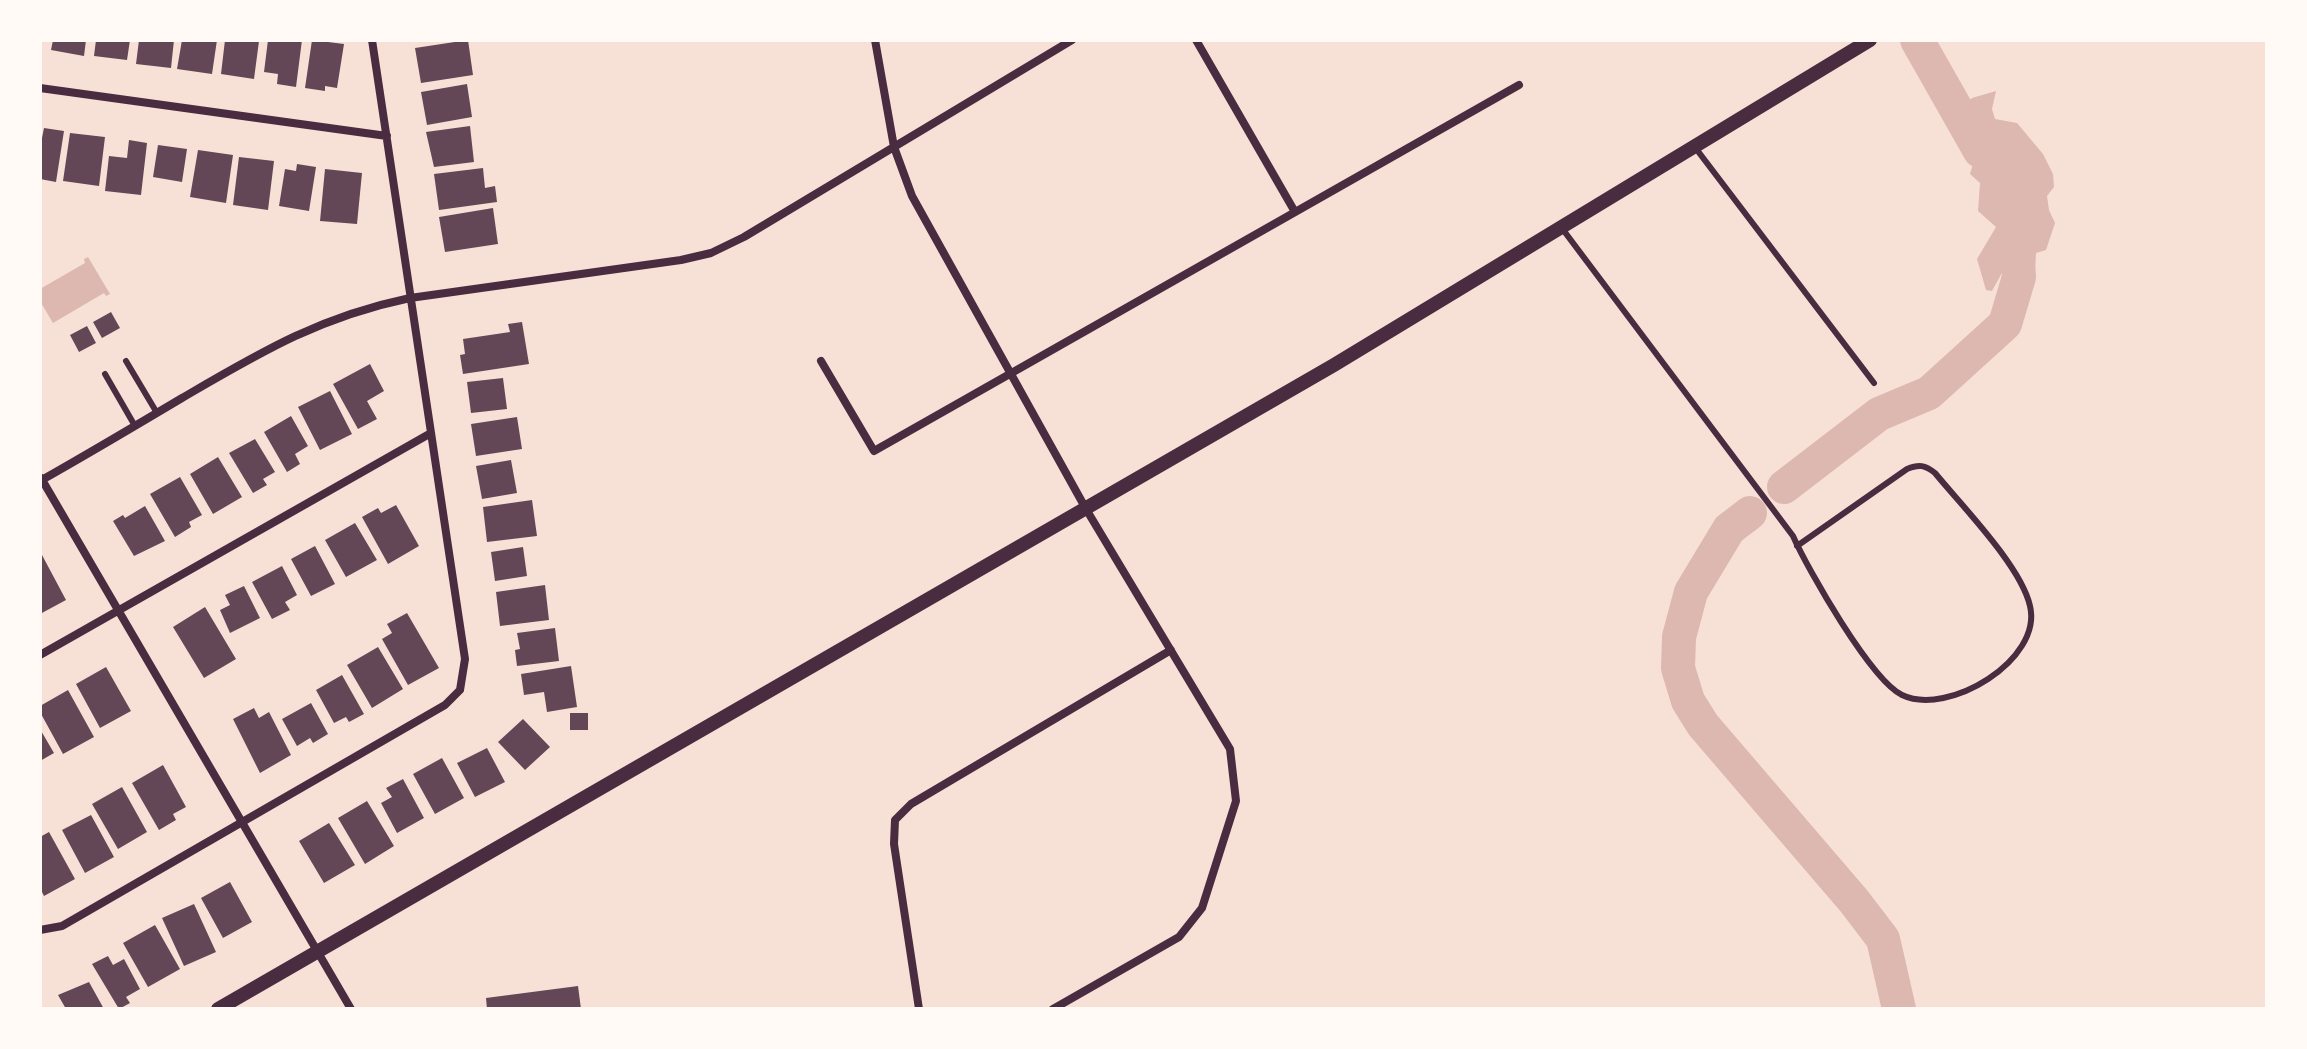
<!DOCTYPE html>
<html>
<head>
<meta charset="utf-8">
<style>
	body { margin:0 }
	#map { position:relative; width:2307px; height:1049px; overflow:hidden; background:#f7e1d7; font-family:"Varela Round",sans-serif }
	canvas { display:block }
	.frame { position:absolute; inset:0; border:42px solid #fffaf5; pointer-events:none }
</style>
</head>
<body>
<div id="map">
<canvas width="2307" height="1049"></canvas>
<div class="frame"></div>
</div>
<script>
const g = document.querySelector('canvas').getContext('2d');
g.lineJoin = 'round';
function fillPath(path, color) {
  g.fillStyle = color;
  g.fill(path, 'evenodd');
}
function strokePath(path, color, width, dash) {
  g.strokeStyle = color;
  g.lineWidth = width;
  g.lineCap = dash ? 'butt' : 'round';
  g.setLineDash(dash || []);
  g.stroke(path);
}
fillPath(new Path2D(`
	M1996 91 1992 109 1995 119 2017 123 2043 154 2053 174 2054 187 2047 196 2049 210 2055 223 2046 250 2036 253 2035 273 2026 300 2030 263 2014 251 1992 291 1986 290 1977 259 1996 227 1978 211 1980 183 1970 174 1977 151 1955 114 1972 98Z
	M88 257 110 294 106 296 104 293 53 323 40 301V289L85 263 84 259Z`), '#dcb8b0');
strokePath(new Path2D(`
	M1917 40 1980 151
	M1784 487 1879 414 1929 393 2005 324 2019 277 2014 218 2009 209
	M1750 513 1729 529 1691 592 1679 637 1678 668 1688 701 1703 725 1854 901 1883 939 1899 1009`), '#dcb8b0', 34);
fillPath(new Path2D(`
	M53 40H86L84 56 51 50Z
	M96 40H130L127 60 94 56Z
	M139 40H174L171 68 136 64Z
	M182 40H217L212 74 177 69Z
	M225 40 259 41 254 79 221 74Z
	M268 40H302L296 87 277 84 278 74 264 72Z
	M312 40 344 44 337 88 325 86V91L305 88Z
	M468 40 473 75 421 83 415 48Z
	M467 84 472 117 427 125 421 92Z
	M470 126 474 162 434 167 426 132Z
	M44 128 64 131 56 182 40 179V148Z
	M70 133 105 137 99 186 63 181Z
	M129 140 147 143 141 195 105 191 109 156 127 158Z
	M158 145 187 149 182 182 153 177Z
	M198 150 233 155 226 203 190 197Z
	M239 157 274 161 268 210 233 205Z
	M297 164 316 167 309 211 279 206 285 169 296 171Z
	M483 168 485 188 495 186 497 202 439 210 434 174Z
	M325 169 362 173 357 224 320 221Z
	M493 208 498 244 445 252 439 217Z
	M111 312 120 328 102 338 93 322Z
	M522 322 529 364 463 374 460 355 465 354 463 339 510 332 508 324Z
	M87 326 96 343 79 352 70 335Z
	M370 364 384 391 367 401 377 419 358 429 333 384Z
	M503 378 507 409 471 413 467 382Z
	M330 391 352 434 320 450 298 407Z
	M291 416 308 446 295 454 300 464 287 472 264 432Z
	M517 417 522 449 476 456 471 424Z
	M255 439 275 472 263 479 267 485 253 493 229 453Z
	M218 457 242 497 213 514 190 474Z
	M511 460 517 493 482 499 476 466Z
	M180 477 202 515 189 522 191 527 175 537 150 494Z
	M532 500 537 536 487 542 483 507Z
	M396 505 419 546 388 564 362 517 378 508 381 513Z
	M145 506 165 541 134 556 113 521 123 515 125 518Z
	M355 523 377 560 346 577 325 540Z
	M315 546 335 584 311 596 291 559Z
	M523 547 527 576 495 581 491 552Z
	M42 555 66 600 40 614V556Z
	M282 566 297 595 285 602 290 610 272 619 252 582Z
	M545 585 549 620 500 626 496 592Z
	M244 586 260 618 230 633 220 610 230 605 225 595Z
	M205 607 236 659 204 678 173 627Z
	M407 613 439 668 408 685 382 639 392 633 387 624Z
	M555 628 559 661 517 666 515 650 520 649 517 633Z
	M378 647 403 689 372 708 347 665Z
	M571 666 577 707 547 712 544 692 524 695 521 674Z
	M106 667 131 711 100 728 76 684Z
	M342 675 364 714 349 722 346 717 334 723 316 690Z
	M68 690 94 737 63 754 40 712V706Z
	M311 703 328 734 313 743 310 738 297 746 282 719Z
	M254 708 259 718 269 712 291 755 260 773 233 719Z
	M570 713H588V730H570Z
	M523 719 550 747 525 770 498 742Z
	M40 729 54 753 40 761Z
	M487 748 505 782 475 797 457 763Z
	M442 758 464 798 435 814 413 774Z
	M163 765 186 807 173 814 176 820 159 830 132 783Z
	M403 779 424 818 397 833 381 803 392 797 386 788Z
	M122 787 147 832 118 849 92 804Z
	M367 801 394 846 365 864 338 818Z
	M91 815 114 857 85 873 62 830Z
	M329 823 355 865 324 883 299 841Z
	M49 832 75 879 44 896 40 888V837Z
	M230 882 252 922 223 938 201 898Z
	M194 904 216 952 184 966 162 918Z
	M155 925 180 969 148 987 123 943Z
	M108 956 113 965 124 959 140 989 126 997 130 1003 119 1009 92 964Z
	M89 982 104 1009H66L58 995Z
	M578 986 581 1009H487L486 998Z`), '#644757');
strokePath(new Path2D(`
	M1694 146 1874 383
	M1561 227 1793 536C1808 570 1871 680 1902 695 1948 717 2043 660 2030 606 2021 566 1962 506 1935 473 1925 465 1919 464 1907 469L1797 546
	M126 361 157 413
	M105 374 135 426`), '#4a2c40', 6);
strokePath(new Path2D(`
	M875 40 894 147 912 196 1086 509 1230 749 1236 801 1202 908 1179 937 1053 1009
	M1196 40 1295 212
	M40 88 387 136
	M821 361 874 451 1519 85
	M41 478 351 1009
	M40 481C88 454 135 426 182 398 261 352 319 317 410 298L681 260 711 253 744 237 1072 40
	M40 655 431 433
	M40 930 62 926 445 705 460 690 465 659 372 40
	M919 1009 894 844 895 820 911 804 1171 650`), '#4a2c40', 8);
strokePath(new Path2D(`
	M218 1009 1334 365 1870 40`), '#4a2c40', 14);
</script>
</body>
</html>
